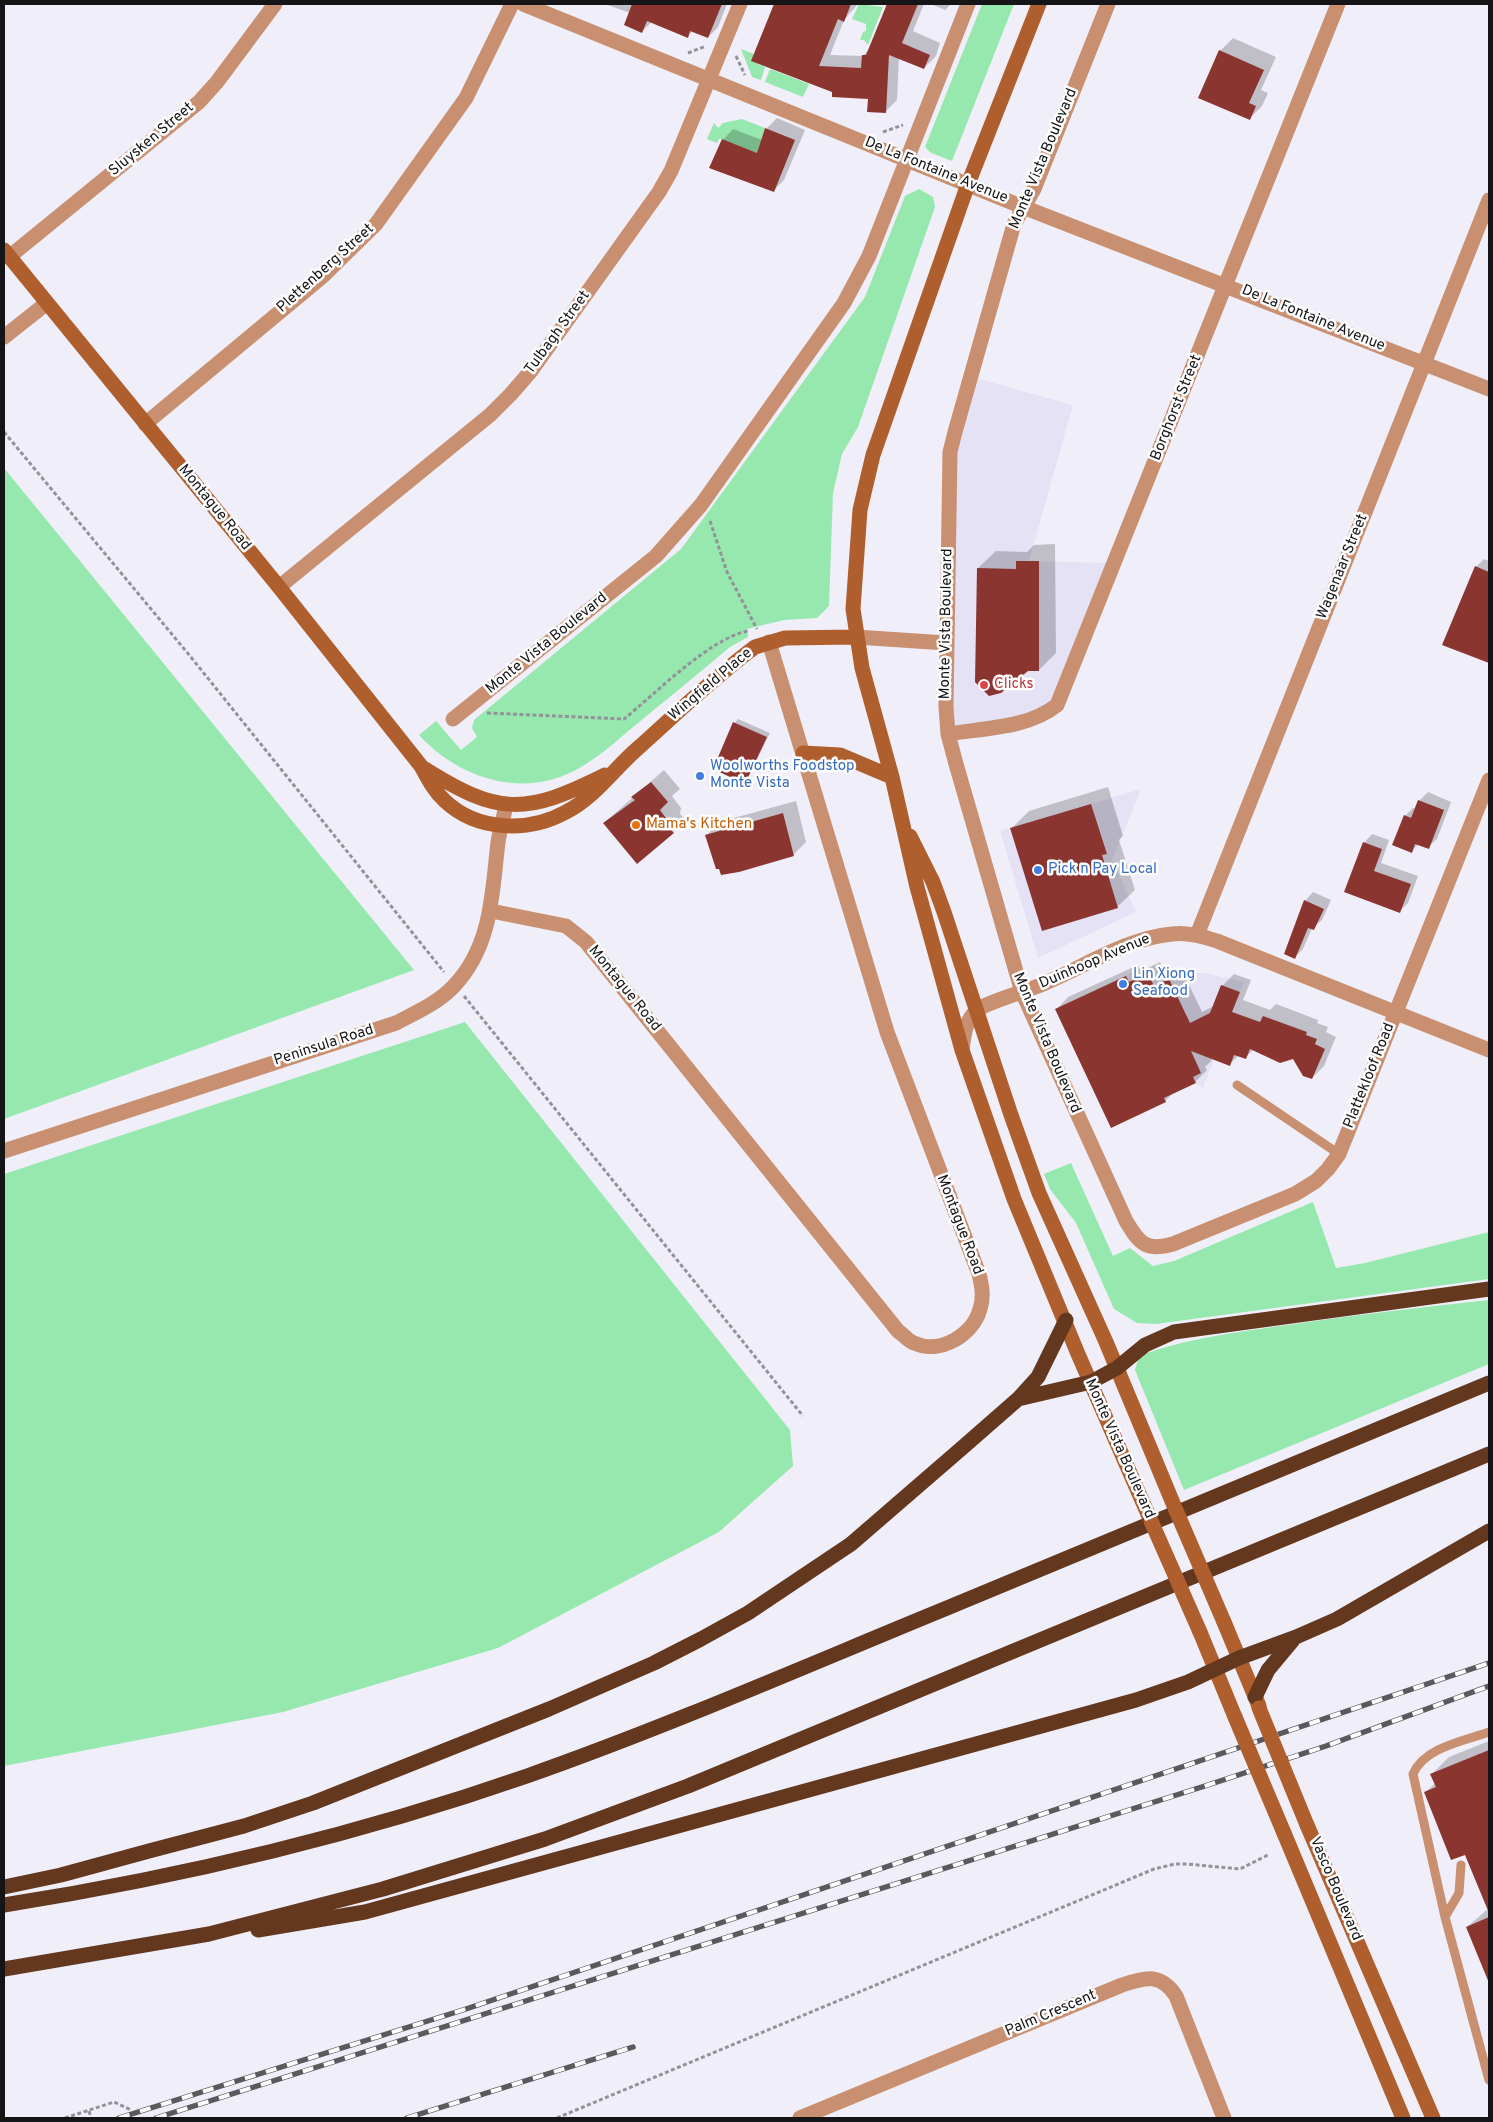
<!DOCTYPE html>
<html>
<head>
<meta charset="utf-8">
<style>
	body { margin:0 }
	#map { position:relative; width:1493px; height:2122px; overflow:hidden; background:#f0eff9; font-family:Overpass,sans-serif }
	canvas { display:block }
	.frame { position:absolute; inset:0; border:5px solid #151518; pointer-events:none }
</style>
</head>
<body>
<div id="map">
<canvas width="1493" height="2122"></canvas>
<div class="frame"></div>
</div>
<script>
const g = document.querySelector('canvas').getContext('2d');
g.lineJoin = 'round';
function fillPath(path, color) {
  g.fillStyle = color;
  g.fill(path, 'evenodd');
}
function strokePath(path, color, width, dash) {
  g.strokeStyle = color;
  g.lineWidth = width;
  g.lineCap = dash ? 'butt' : 'round';
  g.setLineDash(dash || []);
  g.stroke(path);
}
function drawText(font, color, halo, rows, align = 'center') {
  g.font = font + ' Overpass,sans-serif';
  g.lineWidth = 5;
  g.setLineDash([]);
  g.textBaseline = 'middle';
  g.strokeStyle = halo;
  g.fillStyle = color;
  for (const [text, x, y, turn = 0] of rows) {
    g.save();
    g.translate(x, y);
    g.rotate((+turn || 0) * Math.PI / 180);
    g.textAlign = isNaN(turn) ? turn : align;
    if (halo) g.strokeText(text, 0, 0);
    g.fillText(text, 0, 0);
    g.restore();
  }
}
fillPath(new Path2D(`
	M972 377 1073 405 1029 561 1112 563 1057 704 1044 714 949 733 951 452Z
	M1141 789 1112 860 1136 912 1038 958 1000 831Z
	M1169 966V971L1205 973 1244 982 1203 1088 1196 1083 1164 1098 1166 1102 1111 1128 1055 1009 1135 971 1148 967Z`), '#e4e2f4');
fillPath(new Path2D(`
	M859 4 883 7 868 45 864 40H860L863 32 866 31V24L852 19Z
	M982 4H1014L952 161 931 153 925 147Z
	M741 49 754 54 752 61 765 67 761 80 752 77Z
	M770 69 809 84 803 97 765 82Z
	M742 119 765 128 757 153 722 139H719L717 143 707 139 714 123 718 128 723 123Z
	M919 189 933 197 935 207 858 427 842 454 833 493 829 606 817 618 784 620 747 629 748 637 730 647C702 671 673 694 644 718 624 734 604 754 581 767 526 800 460 780 419 735L436 721 461 750 477 737 472 728 474 720 681 549 865 297 905 196Z
	M4 468 414 970 4 1119Z
	M465 1022 790 1430 793 1466 719 1532 498 1648 283 1712 4 1766V1174Z
	M1071 1163 1113 1256 1130 1248 1153 1266 1174 1261 1313 1202 1336 1268 1365 1263 1489 1232V1279L1156 1324 1137 1323 1114 1309 1076 1223 1050 1189 1044 1174Z
	M1489 1300V1364L1184 1490 1135 1370 1139 1356C1187 1338 1238 1332 1288 1325 1355 1315 1422 1307 1489 1300Z`), '#97e8ae');
fillPath(new Path2D(`
	M605 4H727L718 27 708 37 693 31 688 36 652 22 642 31 630 13Z
	M775 4H858L844 20 830 55 863 56 870 48 887 6 883 4H924L913 31 940 43 936 56 924 68 899 58 897 100 885 112 869 98 833 92 753 61Z
	M931 4H951L945 10Z
	M1233 38 1276 57 1261 90 1268 93 1262 106 1249 119 1220 51Z
	M777 118 805 130 784 180 774 190 723 140 733 129 762 140 766 129Z
	M1055 544 1056 653 1039 670 978 568 996 551 1027 552 1034 545Z
	M1484 559 1489 561V662L1476 567Z
	M738 719 770 733 745 783 735 723Z
	M664 770 680 789 672 796 681 808 680 814 686 820 673 832 604 823Z
	M1108 787 1123 836 1119 840 1135 890 1117 907 1012 828 1029 811Z
	M1428 792 1451 802 1437 839 1428 847 1419 844 1411 851 1405 816 1413 808 1416 809 1419 801Z
	M796 801 806 842 794 854 707 835 719 822Z
	M1372 834 1389 840 1381 863 1418 876 1408 903 1400 911 1346 891 1364 843Z
	M1313 892 1331 900 1322 920 1312 928 1303 949 1295 957 1305 901Z
	M1160 962 1166 975 1181 968 1202 1012 1214 1006 1222 986 1234 974 1251 980 1243 1000 1270 1010 1276 1004 1318 1020 1317 1023 1328 1027 1326 1032 1336 1037 1324 1066 1312 1078 1293 1058 1254 1049 1245 1058 1239 1055 1230 1064 1211 1057 1212 1060 1205 1067 1207 1070 1195 1082 1175 1091 1165 1101 1057 1009 1068 997 1138 965 1141 971Z
	M1489 1741V1980L1467 1927 1489 1908 1465 1853 1452 1859 1425 1793 1435 1783 1432 1774 1449 1757Z`), '#0003');
fillPath(new Path2D(`
	M632 4H722L708 38 690 31 688 38 647 21 642 33 624 25Z
	M774 4H851L844 22 838 19 819 66 861 68 862 55H866L887 4H918L902 43 930 55 924 69 889 55 886 113 867 112 868 99 832 97V92L751 61Z
	M1219 50 1264 70 1249 103 1256 106 1250 120 1198 98Z
	M765 128 795 140 774 192 709 168 722 139 757 153Z
	M1016 561H1039V671H1028L1001 693 989 696 975 682 977 568 1016 569Z
	M1475 566 1489 572V663L1442 645Z
	M733 722 767 737 745 784 713 769Z
	M651 782 668 802 660 810 669 822 668 827 674 833 637 864 603 823 635 800 631 797Z
	M1418 800 1444 810 1429 849 1415 844 1412 853 1392 845 1404 815 1411 818Z
	M1091 804 1107 854 1102 855 1118 908 1042 931 1010 828Z
	M783 813 794 856 739 872 721 875 719 869H716L705 835Z
	M1363 842 1382 849 1374 871 1411 884 1400 913 1344 892Z
	M1304 900 1324 909 1314 930 1308 928 1295 959 1284 954Z
	M1148 973 1154 986 1169 979 1190 1023 1210 1013 1221 985 1240 992 1232 1012 1260 1022 1263 1016 1307 1032 1306 1035 1317 1039 1315 1044 1325 1049 1312 1079 1303 1076 1293 1059 1280 1063 1250 1049 1246 1059 1234 1055 1230 1066 1191 1051 1201 1073 1193 1077 1196 1083 1164 1098 1166 1102 1111 1128 1055 1009 1126 976 1129 982Z
	M1489 1750V1913L1465 1855 1451 1860 1424 1792 1436 1787 1430 1774Z
	M1489 1917V1983L1466 1927Z`), '#8b3530');
strokePath(new Path2D(`
	M688 53 706 46
	M736 56 745 75
	M883 132 903 125
	M4 432 190 656 444 972
	M710 521 727 572 757 629
	M487 713 624 719C655 694 710 638 748 631
	M464 996 803 1416
	M89 2111 91 2118
	M65 2118 114 2102 131 2110
	M557 2118 1154 1869 1175 1864H1187L1240 1869 1268 1855`), '#939299', 3, [4, 2.5]);
strokePath(new Path2D(`
	M1237 1085 1339 1154
	M1489 1732C1464 1741 1425 1747 1413 1774L1445 1917 1489 2080
	M1445 1917 1459 1893 1461 1865`), '#c89071', 9);
strokePath(new Path2D(`
	M523 4 1023 207 1489 389
	M1108 4 1034 189 1014 224 955 432 950 452 946 707 948 734 956 764 1022 992 1126 1221C1139 1243 1146 1252 1173 1244L1295 1194 1316 1181 1328 1169 1339 1154 1489 780
	M9 257 199 102 217 82 275 4
	M4 337 47 303
	M145 424 323 276 376 224 466 98 512 4
	M279 587 490 415 511 394 531 371 659 192 671 171 740 4
	M856 637 946 643
	M453 719 656 556 701 505 844 303 869 256 968 4
	M948 734C984 728 1029 728 1057 705L1338 4
	M491 911 566 926 586 942 898 1331C903 1334 908 1341 914 1343 940 1355 973 1335 980 1309 984 1297 982 1286 979 1274L887 1032 769 642
	M1197 935 1489 200
	M962 1050C964 1036 965 1021 976 1011 984 1003 1030 990 1043 984 1084 967 1127 938 1172 934 1187 932 1202 936 1217 941L1489 1050
	M4 1151 396 1023C417 1012 438 1003 454 986 492 946 492 893 498 842 500 829 504 817 506 804
	M800 2118 1122 1985C1146 1977 1161 1973 1176 1996L1224 2118`), '#c89071', 15);
strokePath(new Path2D(`
	M1039 4 968 184 873 455 860 510 853 609 862 668 892 777 917 887 962 1050 1014 1199 1078 1354 1151 1521
	M4 250 279 587 421 766C428 779 434 791 445 801 477 831 528 833 566 812 594 798 613 770 637 749 675 715 713 678 755 647L785 638 856 637
	M803 753 840 755 892 777
	M422 767C499 816 525 815 605 775
	M910 836 933 882 944 912 1011 1115 1039 1193 1106 1342 1175 1508
	M1224 1622 1259 1706
	M1200 1632 1235 1717
	M1307 1825 1433 2118
	M1284 1833 1403 2118`), '#af5f2d', 15);
strokePath(new Path2D(`
	M1018 1399 1091 1382 1117 1368 1145 1345 1174 1332 1489 1289
	M1255 1697 1268 1670 1293 1640
	M4 1887 61 1875 149 1851 244 1826 313 1803 549 1709 654 1663 701 1639 748 1613 851 1544 962 1448 1018 1399 1038 1377 1066 1320
	M4 1905C182 1877 357 1835 527 1776 669 1726 808 1665 947 1608 1128 1533 1308 1458 1489 1383
	M258 1930 365 1912 1136 1700 1188 1682 1239 1658 1296 1637 1337 1619 1489 1531
	M4 1969 209 1934 383 1889 545 1839 688 1786 1489 1454`), '#63381f', 15);
const rail = new Path2D(`
	M119 2118 466 2009 1489 1663
	M156 2118 1208 1785 1326 1746 1489 1686
	M407 2118 633 2047`);
strokePath(rail, '#5a595e', 5.5);
strokePath(rail, '#fdfdfd', 4, [11]);
strokePath(new Path2D(`
	M1175 1508 1224 1622
	M1151 1521 1200 1632
	M1259 1708 1307 1825
	M1235 1717 1284 1833`), '#af5f2d', 15);
for (const [x, y, r, color] of [
	[984,685,5,"#e0444e"],
	[700,776,5,"#3f7fe0"],
	[636,825,5,"#e8710a"],
	[1038,870,5,"#3f7fe0"],
	[1123,984,5,"#3f7fe0"]
]) {
  const dot = new Path2D();
  dot.arc(x, y, r, 0, 2 * Math.PI);
  g.fillStyle = color;
  g.fill(dot);
  strokePath(dot, '#fdfdfd', 2);
}
drawText('15px', '#151518', '#fdfdfd', [
	["Sluysken Street",152,140,-40],
	["Monte Vista Boulevard",1044,159,-67],
	["De La Fontaine Avenue",936,171,22],
	["Plettenberg Street",326,269,-42],
	["De La Fontaine Avenue",1313,319,22],
	["Tulbagh Street",558,333,-54],
	["Borghorst Street",1177,408,-68],
	["Montague Road",214,508,51],
	["Wagenaar Street",1343,567,-68],
	["Monte Vista Boulevard",947,624,-89],
	["Monte Vista Boulevard",547,644,-39],
	["Wingfield Place",711,685,-40],
	["Duinhoop Avenue",1095,962,-23],
	["Montague Road",624,989,51],
	["Monte Vista Boulevard",1046,1043,67],
	["Peninsula Road",324,1046,-18],
	["Plattekloof Road",1370,1076,-68],
	["Montague Road",959,1225,69],
	["Monte Vista Boulevard",1119,1449,66],
	["Vasco Boulevard",1335,1889,67],
	["Palm Crescent",1051,2014,-23]
]);
drawText('15px', '#be3a42', '#fdfdfd', [
	["Clicks",994,685]
], 'left');
drawText('15px', '#366cbe', '#fdfdfd', [
	["Woolworths Foodstop",710,767],
	["Monte Vista",710,784],
	["Pick n Pay Local",1048,870],
	["Lin Xiong",1133,975],
	["Seafood",1133,992]
], 'left');
drawText('15px', '#c56008', '#fdfdfd', [
	["Mama's Kitchen",646,825]
], 'left');
</script>
</body>
</html>
